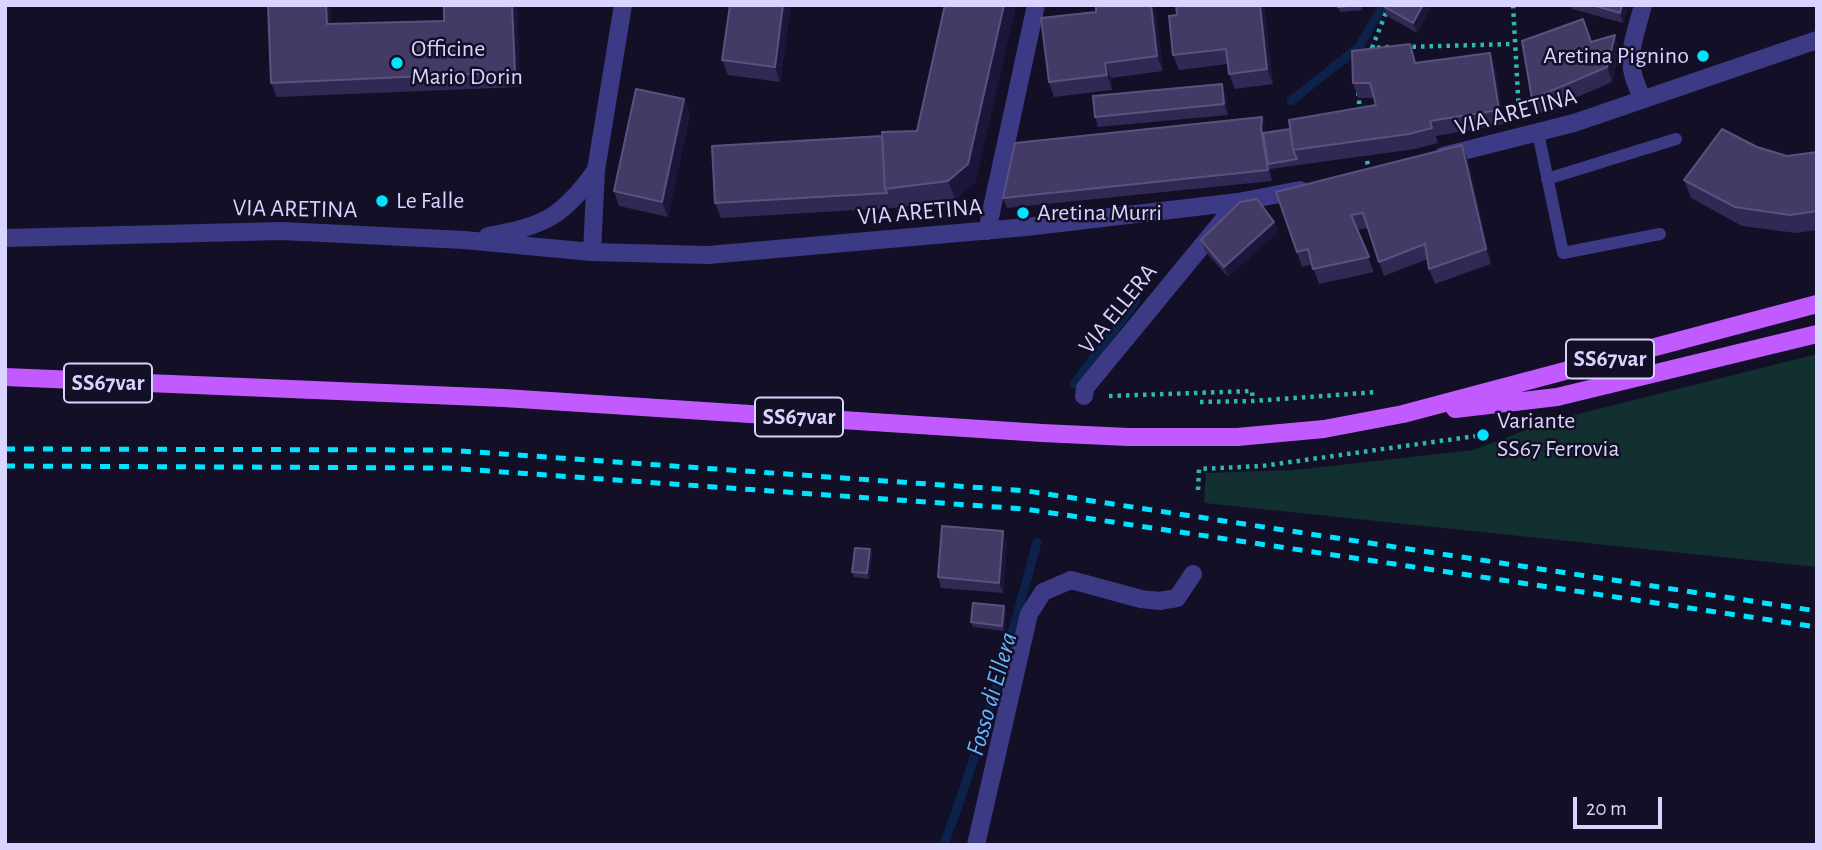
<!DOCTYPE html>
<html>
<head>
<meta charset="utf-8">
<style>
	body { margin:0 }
	#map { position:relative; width:1822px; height:850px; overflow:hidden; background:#130f26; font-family:"Alegreya Sans",sans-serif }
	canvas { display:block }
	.frame { position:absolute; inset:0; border:7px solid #d9d4ff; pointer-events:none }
	.scale { position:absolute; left:1573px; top:797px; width:89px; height:32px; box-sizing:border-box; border:4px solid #d9d4ff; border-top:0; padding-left:9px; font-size:21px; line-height:24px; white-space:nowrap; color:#d9d4ff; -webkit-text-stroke:5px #130f26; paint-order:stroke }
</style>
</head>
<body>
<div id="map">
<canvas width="1822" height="850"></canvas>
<div class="frame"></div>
<div class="scale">20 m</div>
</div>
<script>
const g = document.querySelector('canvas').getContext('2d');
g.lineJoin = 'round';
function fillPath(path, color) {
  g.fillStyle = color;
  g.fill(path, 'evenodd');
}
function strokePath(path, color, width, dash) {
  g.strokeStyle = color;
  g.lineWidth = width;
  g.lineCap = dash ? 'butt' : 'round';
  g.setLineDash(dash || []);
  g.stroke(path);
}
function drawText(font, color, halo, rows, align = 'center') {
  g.font = font + ' "Alegreya Sans",sans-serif';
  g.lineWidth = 5;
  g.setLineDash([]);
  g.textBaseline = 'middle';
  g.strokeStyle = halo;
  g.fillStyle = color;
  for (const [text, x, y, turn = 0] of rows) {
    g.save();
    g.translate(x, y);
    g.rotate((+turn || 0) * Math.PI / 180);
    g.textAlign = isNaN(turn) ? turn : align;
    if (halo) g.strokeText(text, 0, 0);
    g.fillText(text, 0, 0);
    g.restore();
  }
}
fillPath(new Path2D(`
	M1817 354V567L1204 503 1206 473 1295 470 1473 450 1550 421Z`), '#12302f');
strokePath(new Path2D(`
	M1291 101 1359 47 1383 5
	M1074 384 1136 301
	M944 845C980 746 1010 644 1037 542`), '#0c2248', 9);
strokePath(new Path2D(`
	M1513 5 1519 113
	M1389 47 1372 48 1389 5
	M1404 47 1514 44
	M1358 92 1360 111
	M1367 161 1370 173
	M1109 396 1252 391 1253 401
	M1200 402 1253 401 1378 392
	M1198 490 1199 469 1262 466 1483 435`), '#2fb8b0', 4.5, [3.5, 5]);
strokePath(new Path2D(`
	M1538 133 1563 253 1660 234
	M1547 179 1676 139`), '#3d3a85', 12);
strokePath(new Path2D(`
	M1643 5C1633 45 1622 60 1643 99
	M1443 156 1574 123 1817 40
	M987 231 1036 5
	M488 236C544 226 563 217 596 170
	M5 238 282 231 464 240 592 252 708 255 1026 227 1238 202 1300 190
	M592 252 596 170 623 5
	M1084 396 1085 388 1238 202
	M976 845 1029 614 1043 592 1071 580 1141 599 1159 601 1177 598 1193 574`), '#3d3a85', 18);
strokePath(new Path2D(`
	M5 377 504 398 1042 433 1128 437H1237L1324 429 1403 414 1817 304
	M1455 409 1557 397 1817 334`), '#c25bff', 18);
strokePath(new Path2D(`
	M5 449 447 450 1027 491 1817 611
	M5 466 447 468 1025 509 1817 627`), '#00e5ff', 5, [10, 9]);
fillPath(new Path2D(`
	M444 5H517L520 87 277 97 271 83 332 24 444 21Z
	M730 5H791L780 82 728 75 722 60Z
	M1016 5 975 183 955 199 892 208 721 218 715 203 882 136 917 131Z
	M1176 5H1264L1273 84 1235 89 1229 74 1228 64 1179 70 1173 55 1177 15Z
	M1338 5H1362V10L1340 12Z
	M1432 5 1417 33 1387 16 1383 6Z
	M1570 5H1628L1623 23 1572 9Z
	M1155 9 1163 71 1111 78 1112 90 1054 97 1049 82Z
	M1591 42 1620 50 1612 82 1538 114 1532 99Z
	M1416 63 1495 67 1504 124 1436 136 1438 143 1415 149 1270 169 1272 181 1007 208 1003 198 1262 117 1265 127V133L1290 129 1376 105 1374 98H1358L1353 83Z
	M1226 94 1228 115 1098 127 1095 117Z
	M684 99 690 114 668 217 619 206 614 191Z
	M1462 145 1468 160 1491 264 1435 284 1429 269 1428 259 1384 276 1368 228 1357 230 1374 272 1319 284 1312 264 1302 267 1276 192Z
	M1757 147 1787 156 1817 152V230L1796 233 1742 226 1691 198 1684 180Z
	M1274 222 1278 232 1228 277 1205 251 1201 240Z
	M1007 542 1003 593 941 588 938 577Z
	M870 549 872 555 869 579 854 577 852 572Z
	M1006 612 1004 631 973 627 971 622Z`), '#312854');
fillPath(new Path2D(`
	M326 5H331L332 39 327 24Z
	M512 5H517L520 87 515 72Z
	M783 5H791L780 82 775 67Z
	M1004 5H1016L975 183 955 199 948 181Z
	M1151 5H1153L1155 9 1163 71 1157 56Z
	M1260 5H1264L1273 84 1267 69Z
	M1423 5H1432L1417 33 1413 23Z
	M1622 5H1628L1623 23 1620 13Z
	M1615 35 1620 50 1612 82 1607 67Z
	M1490 53 1495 67 1504 124 1499 110Z
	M1105 63 1111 78 1112 90 1107 75Z
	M1222 84 1226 94 1228 115 1224 104Z
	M684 99 690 114 668 217 662 202Z
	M1262 117 1265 127V139L1268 164 1272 181 1268 170 1261 128Z
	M1462 145 1468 160 1491 264 1486 249Z
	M1274 222 1278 232 1228 277 1224 267Z
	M1003 531 1007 542 1003 593 999 583Z
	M870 549 872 555 869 579 867 573Z
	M1004 606 1006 612 1004 631 1002 626Z`), '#1d163a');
const building = new Path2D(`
	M268 5H326L327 24 444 21V5H512L515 72 271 83Z
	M730 5H783L775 67 722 60Z
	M945 5H1004L968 164 948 181 885 189 882 132 917 131Z
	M1096 5H1151L1157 56 1105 63 1107 75 1049 82 1041 18 1096 12Z
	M1176 5H1260L1267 69 1229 74 1226 49 1173 55 1169 16 1177 15Z
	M1338 5H1359L1338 7Z
	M1384 5H1423L1413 23 1383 6Z
	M1592 5H1622L1620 13Z
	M1583 19 1591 42 1615 35 1607 67 1532 99 1522 41Z
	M1410 44 1415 63 1490 53 1499 110 1430 121 1432 128 1409 134 1293 150 1289 120 1376 105 1370 83H1353L1352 51Z
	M1222 84 1224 104 1095 117 1093 96Z
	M636 89 684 99 662 202 614 191Z
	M1262 117 1261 128 1268 170 1003 198 1015 143Z
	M1290 129 1293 150 1297 159 1268 164 1263 133Z
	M1722 129 1757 147 1787 156 1817 152V211L1790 215 1735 207 1684 180Z
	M882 136 885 189 887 193 715 203 712 146Z
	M1462 145 1486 249 1429 269 1425 244 1379 262 1363 213 1351 215 1369 257 1313 269 1308 249 1297 252 1276 192Z
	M1257 199 1274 222 1224 267 1201 240 1240 202Z
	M942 526 1003 531 999 583 938 577Z
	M855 548 870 549 867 573 852 572Z
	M973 603 1004 606 1002 626 971 622Z`);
fillPath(building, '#433a66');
strokePath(building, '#5a527e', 2);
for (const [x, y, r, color] of [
	[1703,56,7,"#00e5ff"],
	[397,63,7,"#00e5ff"],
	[382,201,7,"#00e5ff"],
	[1023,213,7,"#00e5ff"],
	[1483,435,7,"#00e5ff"]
]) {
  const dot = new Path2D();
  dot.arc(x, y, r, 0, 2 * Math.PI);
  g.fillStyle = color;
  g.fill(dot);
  strokePath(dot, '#130f26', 2.5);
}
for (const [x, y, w] of [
	[1610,359,88],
	[108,383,88],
	[799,417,88]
]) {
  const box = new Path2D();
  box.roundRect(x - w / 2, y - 19.5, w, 39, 5);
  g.fillStyle = '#130f26';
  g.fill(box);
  strokePath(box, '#d9d4ff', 2);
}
drawText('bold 23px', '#d9d4ff', null, [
	["SS67var",1610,359],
	["SS67var",108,383],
	["SS67var",799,417]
]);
drawText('24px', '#d9d4ff', '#130f26', [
	["Officine",411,49],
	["Mario Dorin",411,77],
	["Aretina Pignino",1689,56,"right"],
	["Le Falle",396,201],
	["Aretina Murri",1037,213],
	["Variante",1497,421],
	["SS67 Ferrovia",1497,449]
], 'left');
drawText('24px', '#d9d4ff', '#130f26', [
	["VIA ARETINA",1516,112,-15],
	["VIA ARETINA",295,209,1],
	["VIA ARETINA",920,212,-5],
	["VIA ELLERA",1118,309,-51]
]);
drawText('italic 26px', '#62b6ff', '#130f26', [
	["Fosso di Ellera",992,694,-74]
]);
</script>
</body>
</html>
